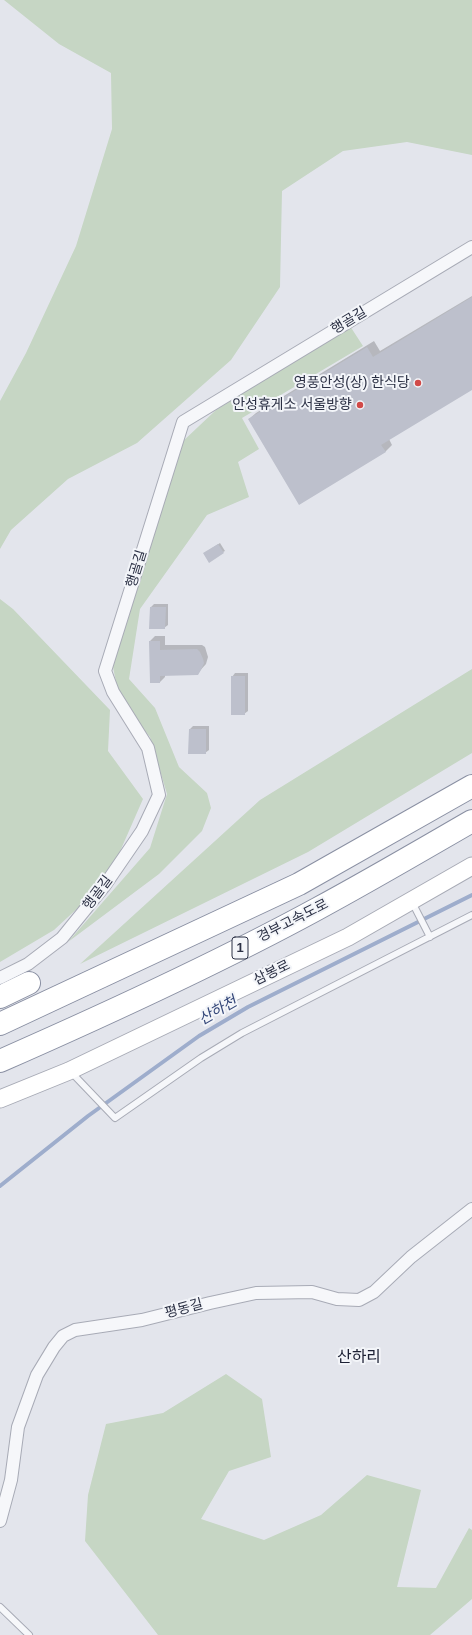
<!DOCTYPE html>
<html>
<head>
<meta charset="utf-8">
<style>
	body { margin:0 }
	canvas { display:block; background:#e3e5ec }
</style>
</head>
<body>
<canvas width="472" height="1635"></canvas>
<script>
const g = document.querySelector('canvas').getContext('2d');
g.lineJoin = 'round';
function fillPath(path, color) {
  g.fillStyle = color;
  g.fill(path, 'evenodd');
}
function strokePath(path, color, width, dash) {
  g.strokeStyle = color;
  g.lineWidth = width;
  g.lineCap = dash ? 'butt' : 'round';
  g.setLineDash(dash || []);
  g.stroke(path);
}
function drawText(font, color, halo, rows, align = 'center') {
  g.font = font + ' Helvetica,"Noto Sans KR",sans-serif';
  g.lineWidth = 4;
  g.setLineDash([]);
  g.textBaseline = 'middle';
  g.strokeStyle = halo;
  g.fillStyle = color;
  for (const [text, x, y, turn = 0] of rows) {
    g.save();
    g.translate(x, y);
    g.rotate((+turn || 0) * Math.PI / 180);
    g.textAlign = isNaN(turn) ? turn : align;
    if (halo) g.strokeText(text, 0, 0);
    g.fillText(text, 0, 0);
    g.restore();
  }
}
fillPath(new Path2D(`
	M4 0H472V155L407 142 343 151 282 191 280 287 231 360 137 443 68 479 11 530 0 549V401L26 353 76 246 112 129 111 73 59 44Z
	M350 326 363 346 242 418 259 449 238 462 249 497 207 515 140 609 129 679 155 708 179 767 207 793 211 808 202 831 159 874 68 942 150 848 167 794 150 737 113 692H118L111 657 181 443 216 410Z
	M0 599 13 609 110 710 108 751 143 799 107 881 54 930 0 962Z
	M472 669V753L308 852 80 964 260 800Z
	M226 1374 262 1399 271 1457 229 1471 201 1519 264 1540 321 1515 367 1475 421 1490 397 1587 436 1588 469 1528 472 1530V1599L430 1635H158L85 1541 88 1495 106 1424 163 1413Z`), '#c6d6c4');
fillPath(new Path2D(`
	M472 296V389L389 439 392 445 385 452 249 419 256 413 374 341 380 351Z
	M220 543 225 551 223 552H206Z
	M154 604H168V625L164 628 151 607Z
	M155 636H165V645H202L205 647 208 657 206 664 197 674 165 675V677L160 682H151L150 641Z
	M235 673H248V711L244 714 232 677Z
	M193 726H209V750L205 753 190 729Z`), '#0003');
strokePath(new Path2D(`
	M0 1186 88 1116 199 1036 248 1007 472 895`), '#9eadcc', 4);
fillPath(new Path2D(`
	M472 297V390L381 445 386 452 299 505 248 419 367 347 373 357Z
	M218 544 224 553 209 563 203 553Z
	M150 607H166L165 629H149Z
	M149 641H160V650L197 649 200 652 203 659 204 663 201 670 198 675 160 676V683H150Z
	M231 676H245V715H231Z
	M189 729H206V754H188Z`), '#bdc0cc');
const lane = new Path2D(`
	M412 902 430 937
	M71 1072 115 1118 201 1058 242 1033 472 915
	M0 1607 29 1635`);
const street = new Path2D(`
	M0 978 28 964 62 938 105 885 142 831 159 795 148 748 113 692 105 671 183 422 472 247
	M0 1521 11 1480 18 1427 37 1375 54 1347 63 1336 75 1330 142 1320 210 1303 256 1293 312 1292 337 1299 359 1300 374 1292 411 1257 472 1209`);
const secondary = new Path2D(`
	M0 1099 69 1071 348 937 472 866`);
const highway = new Path2D(`
	M0 997 29 983
	M0 1024 299 884 472 786
	M0 1061C107 1014 214 965 317 909 369 881 420 851 472 821`);
strokePath(lane, '#a8abb6', 8);
strokePath(street, '#a8abb6', 14);
strokePath(secondary, '#a8abb6', 19);
strokePath(highway, '#8a90a3', 24);
strokePath(lane, '#f6f7fa', 6);
strokePath(street, '#f6f7fa', 12);
strokePath(secondary, '#fff', 17);
strokePath(highway, '#fff', 22);
for (const [x, y, r, color] of [
	[418,383,4,"#d14a48"],
	[360,405,4,"#d14a48"]
]) {
  const dot = new Path2D();
  dot.arc(x, y, r, 0, 2 * Math.PI);
  g.fillStyle = color;
  g.fill(dot);
  strokePath(dot, '#f3f5f9', 1.5);
}
for (const [x, y, w] of [
	[240,948,16]
]) {
  const box = new Path2D();
  box.roundRect(x - w / 2, y - 11, w, 22, 3);
  g.fillStyle = '#f3f5f9';
  g.fill(box);
  strokePath(box, '#2b3044', 1);
}
drawText('bold 13px', '#2b3044', null, [
	["1",240,948]
]);
drawText('14px', '#2b3044', '#f3f5f9', [
	["행골길",349,321,-31],
	["행골길",137,569,-73],
	["행골길",98,893,-53],
	["경부고속도로",293,921,-27],
	["삼봉로",272,973,-26],
	["평동길",184,1309,-15]
]);
drawText('14px', '#2b3044', '#f3f5f9', [
	["영풍안성(상) 한식당",410,383],
	["안성휴게소 서울방향",352,405]
], 'right');
drawText('italic 15px', '#344779', '#f3f5f9', [
	["산하천",218,1011,-30]
]);
drawText('16px', '#1d2135', '#f3f5f9', [
	["산하리",359,1358]
]);
</script>
</body>
</html>
